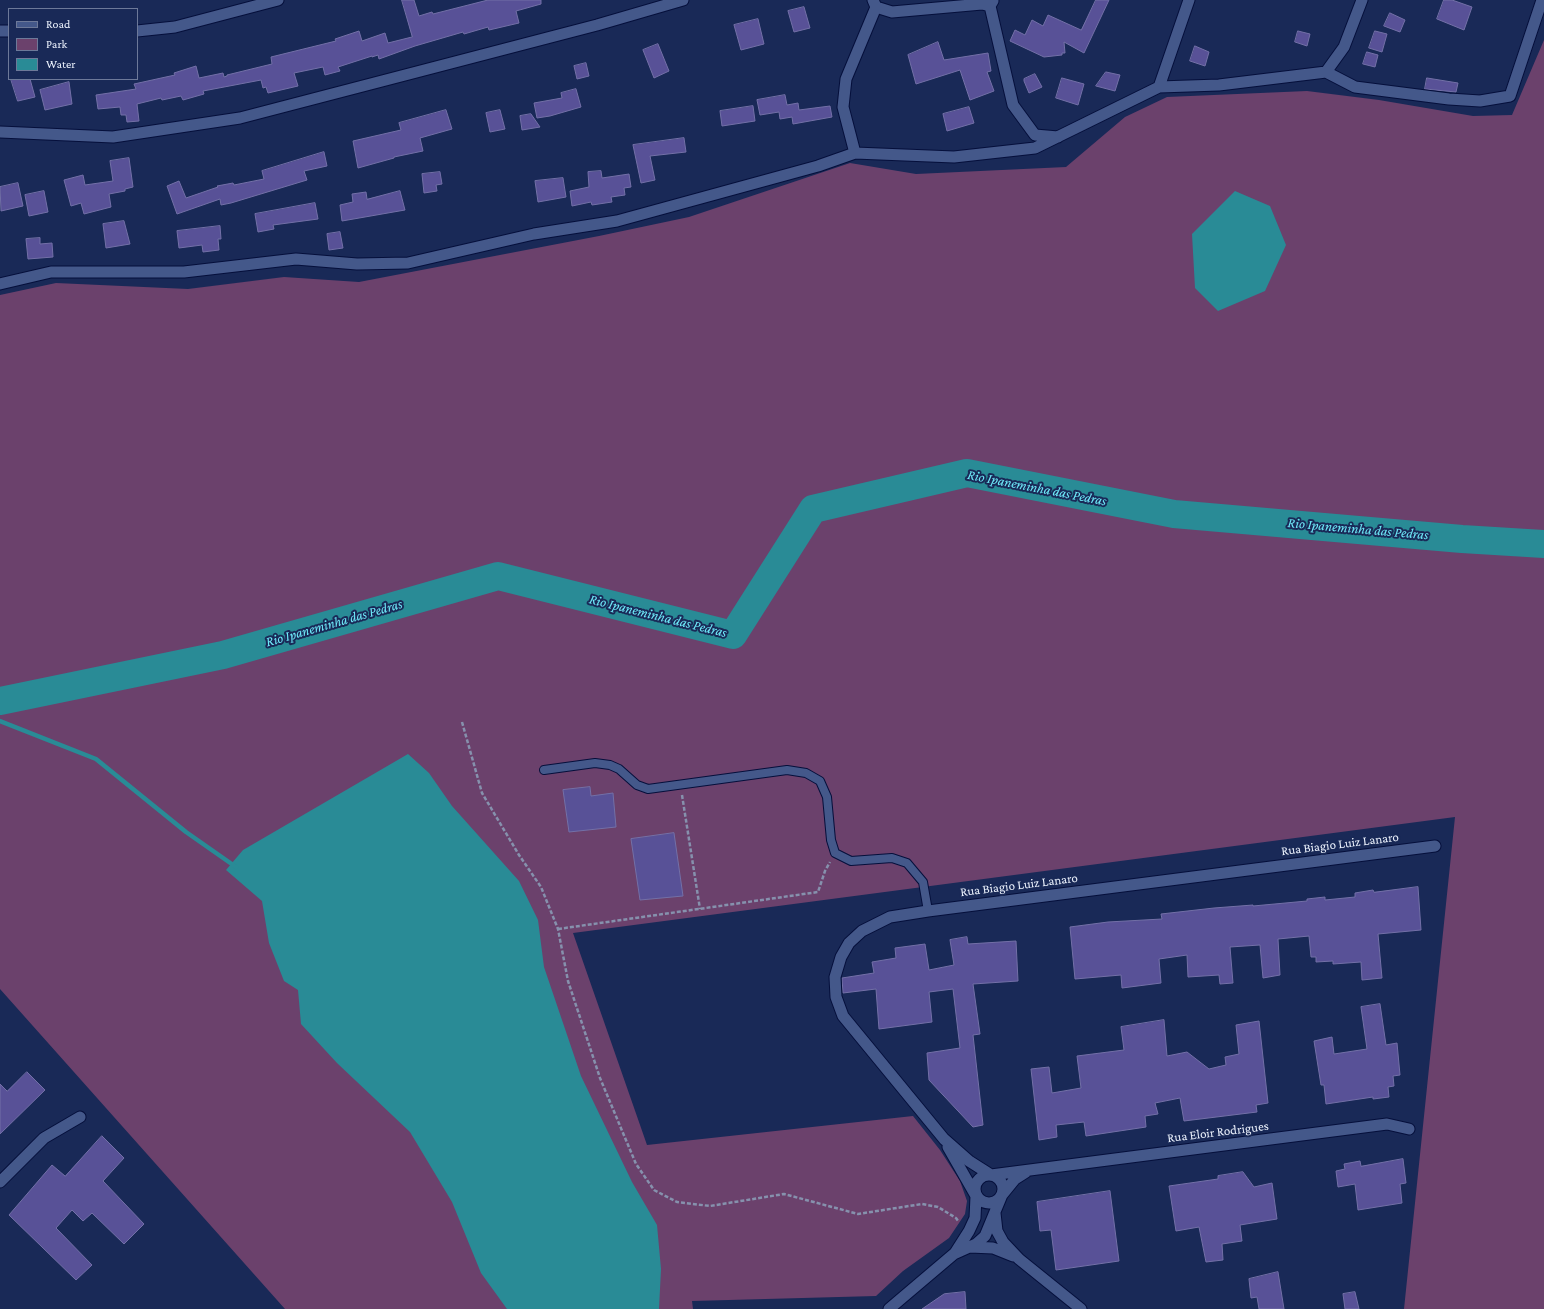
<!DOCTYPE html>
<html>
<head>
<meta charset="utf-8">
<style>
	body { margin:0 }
	#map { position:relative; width:1544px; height:1309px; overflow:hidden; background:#192957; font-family:"Crimson Pro",serif }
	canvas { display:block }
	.legend { position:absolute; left:8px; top:8px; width:130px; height:72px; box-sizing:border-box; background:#192957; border:1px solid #6d7999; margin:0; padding:5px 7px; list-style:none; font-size:12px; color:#ebf1fc }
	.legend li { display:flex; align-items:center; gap:8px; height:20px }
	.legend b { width:20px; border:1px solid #6d7999 }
</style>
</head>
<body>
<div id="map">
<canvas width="1544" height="1309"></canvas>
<ul class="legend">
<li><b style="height:5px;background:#44588a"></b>Road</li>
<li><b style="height:11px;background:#6b416c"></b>Park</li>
<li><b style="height:11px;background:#298b96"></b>Water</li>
</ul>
</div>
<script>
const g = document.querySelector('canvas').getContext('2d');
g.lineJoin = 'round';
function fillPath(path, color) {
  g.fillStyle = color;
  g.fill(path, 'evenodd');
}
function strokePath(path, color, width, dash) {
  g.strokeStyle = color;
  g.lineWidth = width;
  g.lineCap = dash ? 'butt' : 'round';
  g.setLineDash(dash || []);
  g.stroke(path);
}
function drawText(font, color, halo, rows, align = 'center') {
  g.font = font + ' "Crimson Pro",serif';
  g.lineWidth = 4;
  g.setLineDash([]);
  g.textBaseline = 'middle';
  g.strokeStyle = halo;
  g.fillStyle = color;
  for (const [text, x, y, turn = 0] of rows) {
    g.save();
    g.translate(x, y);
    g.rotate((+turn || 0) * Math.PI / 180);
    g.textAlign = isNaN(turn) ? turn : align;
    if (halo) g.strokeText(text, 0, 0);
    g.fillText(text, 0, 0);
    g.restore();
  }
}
fillPath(new Path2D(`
	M1544 40V1309H1404L1455 817 573 933 647 1145 913 1116 940 1150 960 1181 967 1201 965 1214 949 1238 903 1271 876 1296 692 1301 693 1309H285L0 989V295L56 283 188 289 284 277 359 282 599 236 689 217 850 163 916 174 1066 167 1125 117 1167 97 1307 91 1379 100 1473 116 1512 115Z`), '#6b416c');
fillPath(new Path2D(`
	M1235 191 1270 206 1286 245 1265 291 1218 311 1195 288 1192 234Z
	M408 754 429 773 452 806 519 881 538 920 544 967 581 1076 632 1182 657 1225 661 1269 659 1309H507L481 1273 452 1202 410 1132 337 1063 301 1024 298 990 284 981 269 943 262 901 226 870 243 850Z`), '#298b96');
strokePath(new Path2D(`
	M0 721 96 759 186 832 236 867`), '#298b96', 4.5);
strokePath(new Path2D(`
	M0 701 223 655 498 576 733 635 813 509 967 473 1174 514 1462 539 1544 544`), '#298b96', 28);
const building = new Path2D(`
	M402 0H414L419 16 432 12 433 14 488 0H541V4L516 11 519 23 489 30 488 27 464 34 463 32 415 46 379 59 378 55 372 57V56L338 67 340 71 325 75 323 67 294 73 298 86 268 93 266 87 263 88 261 80 203 91 204 94 183 100 181 96 162 100 161 98 137 104 139 121 127 122 126 115H121L120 107 98 109 96 95 136 89 134 84 175 75 174 73 196 66 199 78 223 73 224 77 227 76V75L272 64 271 57 336 41 335 39 359 31 362 41 385 33 388 43 412 37Z
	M1096 0H1109L1084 53 1064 42 1065 53H1062V55L1044 57 1010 41 1015 30 1025 35 1032 20 1043 26 1048 15 1081 30Z
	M1444 0H1452L1472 7 1464 30 1437 19Z
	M804 7 810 28 794 32 788 11Z
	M1390 13 1405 20 1400 32 1384 26Z
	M758 19 764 44 741 50 734 25Z
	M1298 31 1310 34 1307 46 1295 42Z
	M1375 31 1387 34 1382 52 1369 48Z
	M938 42 944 60 988 53 991 71 987 72 994 91 970 100 960 70 916 84 908 55Z
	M658 44 669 71 654 78 643 50Z
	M1195 46 1209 52 1205 66 1190 61Z
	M1367 52 1378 55 1375 67 1363 64Z
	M586 63 589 76 577 79 574 66Z
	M1106 72 1120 75 1115 91 1096 86Z
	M1035 74 1042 87 1029 93 1024 81V79Z
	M1062 78 1084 84 1078 105 1056 98Z
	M1427 78 1458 83 1456 92 1425 89Z
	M11 79H30L35 97 18 101Z
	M69 82 72 104 45 110 40 90Z
	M576 89 581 107 550 116 537 118 534 103 562 98 561 93Z
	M785 95 787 105 798 103 799 110 830 106 832 117 793 124 792 117 780 119 779 112 760 115 757 100Z
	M753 106 755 121 722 126 720 111Z
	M969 107 974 123 947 131 943 114Z
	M446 110 452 129 420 138 423 151 394 157V158L358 168 353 141 401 130 399 123Z
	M500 110 505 129 490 132 486 113Z
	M531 114 540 127 522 130 520 116Z
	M684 138 686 152 650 156 655 180 641 183 633 145Z
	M324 152 327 166 304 171 307 180 231 203 221 205 220 199 177 214 167 186 179 181 186 198 218 187 217 186 233 183 234 185 264 179 262 171Z
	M129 158 133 187 125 189V191L109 194 111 207 84 214 81 203 71 206 64 180 83 175 85 185 113 181 110 161Z
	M601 171 602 178 629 174 631 187 624 188 625 195 611 197 612 202 592 205 591 202 572 206 570 191 589 187 588 172Z
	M440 172 442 184 436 185 437 191 424 193 422 174Z
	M563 178 566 197 538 202 535 181Z
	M18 183 23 206 1 211 0 187Z
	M44 191 48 212 29 216 25 195Z
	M400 191 405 210 342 221 340 205 353 202 352 194 366 192 367 199Z
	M315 203 318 219 273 225 274 229 258 232 255 214Z
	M124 221 130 244 106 248 103 224Z
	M220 226 221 239H218L219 250 203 252 202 245 179 248 177 231Z
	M340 232 343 248 329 250 327 234Z
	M40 238V244L52 243 53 257 28 259 26 239Z
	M590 787 591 796 613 793 616 827 569 832 563 790Z
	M674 833 683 896 640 900 631 839Z
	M1418 887 1421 930 1378 934 1382 978 1362 980 1361 962 1333 964V961L1316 962V957H1311L1309 936 1278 939 1280 975 1263 978 1260 945 1230 947 1233 983 1220 984 1219 975 1188 977 1187 955 1159 959 1161 983 1122 988 1121 975 1075 979 1070 927 1108 922 1162 919 1161 914 1214 908 1253 905V906L1307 901V899L1325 897V900L1355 897V893L1373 890 1374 892Z
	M967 937 968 944 1016 941 1018 981 973 984 980 1034 973 1035 983 1125 973 1127 929 1080 927 1053 960 1048 953 989 929 992 932 1022 879 1029 876 989 843 993 842 978 874 973 872 962 896 958 895 948 925 944 929 970 954 965 950 940Z
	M1380 1004 1386 1045 1397 1043 1400 1075 1393 1076 1394 1086 1388 1087 1389 1097 1373 1099V1097L1326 1104 1324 1085H1321L1314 1041 1332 1037 1334 1054 1367 1049 1361 1007Z
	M1164 1020 1167 1056 1187 1052 1209 1069 1226 1065 1225 1057 1239 1054 1236 1025 1259 1021 1268 1103 1256 1105 1257 1112 1184 1121 1180 1098 1155 1103 1158 1114 1145 1116 1146 1127 1086 1136 1084 1122 1056 1125 1057 1137 1039 1140 1031 1069 1049 1067 1052 1093 1081 1088 1077 1056 1124 1050 1121 1027Z
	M27 1072 45 1090 0 1134V1084L7 1091Z
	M102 1136 124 1158 103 1181 144 1224 124 1244 92 1213 83 1221 72 1210 56 1228 92 1265 76 1280 9 1215 52 1165 65 1176Z
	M1403 1159 1406 1183 1400 1184 1402 1203 1358 1210 1355 1184 1338 1187 1336 1171 1345 1169 1344 1164 1360 1161 1361 1166Z
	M1243 1172 1254 1187 1272 1183 1277 1219 1240 1225 1242 1241 1222 1244 1223 1260 1206 1262 1199 1227 1176 1231 1169 1186 1218 1179V1176Z
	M1110 1191 1119 1261 1056 1270 1051 1230 1040 1231 1037 1202Z
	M1278 1272 1284 1309H1259L1257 1297 1251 1298 1249 1279Z
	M965 1292 966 1309H922L944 1294Z
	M1355 1292 1359 1309H1345L1343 1294Z`);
fillPath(building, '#585197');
strokePath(building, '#7370a7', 1);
const service = new Path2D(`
	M544 770 595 763 610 765 619 769 637 785 648 789 787 770 806 773 820 781 827 797 831 840 835 853 851 861 892 858 907 863 923 882 928 911`);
const minor = new Path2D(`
	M873 0 876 7 892 12 982 4 990 6 993 1
	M990 6 1013 105 1035 135 1058 137
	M1326 72 1344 47 1362 0
	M1159 87 1189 0
	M0 132 113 137 240 118 597 25 683 0
	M855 153 843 107 846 79 876 7
	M0 284 51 272H184L296 259 357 264 408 263 534 234 617 221 818 166 855 153 954 157 1035 148 1159 87 1219 85 1326 72 1355 87 1449 99 1480 101 1510 96 1542 0
	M1409 1129 1387 1124 991 1175 969 1161 944 1139 843 1016 836 997 835 977 841 957 849 943 862 931 890 917 928 911 1435 846
	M975 1189a14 14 0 1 1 28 0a14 14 0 1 1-28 0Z
	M0 1182 44 1138 80 1117
	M995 1213 997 1231 1003 1242 1019 1259 1081 1309
	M970 1247 993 1248 1013 1256
	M956 1253 976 1244 985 1236 1002 1195 1015 1179 1026 1172
	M889 1309 955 1253 969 1231 975 1218 976 1196 948 1147`);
const tertiary = new Path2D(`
	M0 31H9
	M137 31 175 27 278 0`);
strokePath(service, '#050f3b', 10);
strokePath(minor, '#050f3b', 13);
strokePath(tertiary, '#050f3b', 13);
strokePath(new Path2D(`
	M462 722 482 793 519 855 541 887 558 929 568 981 600 1078 636 1164 654 1190 677 1202 710 1206 784 1194 858 1214 922 1204 938 1207 956 1218 959 1222
	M682 795 700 909
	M558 929 818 892 825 871 830 862`), '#8691ad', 2.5, [4, 2]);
strokePath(service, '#44588a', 8);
strokePath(minor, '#44588a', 11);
strokePath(tertiary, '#44588a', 11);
drawText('13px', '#ebf1fc', '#192957', [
	["Rua Biagio Luiz Lanaro",1340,844,-7],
	["Rua Biagio Luiz Lanaro",1019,885,-7],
	["Rua Eloir Rodrigues",1218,1132,-7]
]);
drawText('italic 14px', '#6febfa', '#192957', [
	["Rio Ipaneminha das Pedras",1037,488,11],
	["Rio Ipaneminha das Pedras",1358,529,5],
	["Rio Ipaneminha das Pedras",658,616,14],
	["Rio Ipaneminha das Pedras",334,623,-16]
]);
</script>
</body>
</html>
